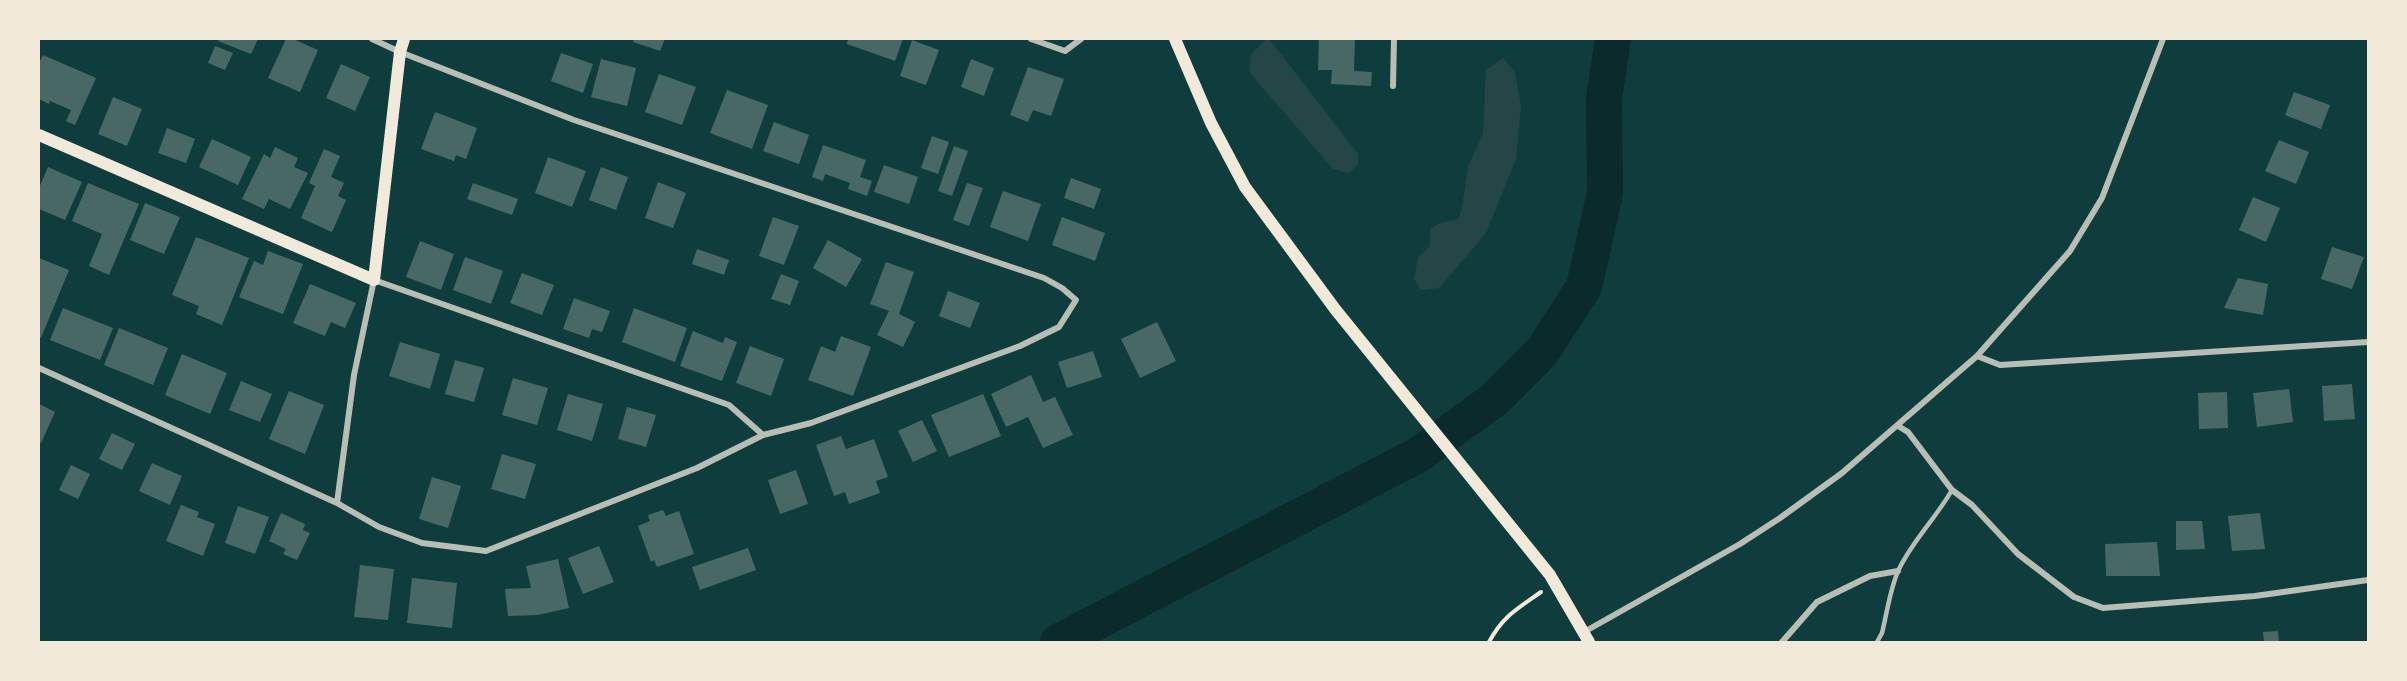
<!DOCTYPE html>
<html>
<head>
<meta charset="utf-8">
<style>
	body { margin:0 }
	#map { position:relative; width:2407px; height:681px; overflow:hidden; background:#0f3d3e; font-family:"Golos Text",sans-serif }
	canvas { display:block }
	.frame { position:absolute; inset:0; border:40px solid #f1e9da; pointer-events:none }
</style>
</head>
<body>
<div id="map">
<canvas width="2407" height="681"></canvas>
<div class="frame"></div>
</div>
<script>
const g = document.querySelector('canvas').getContext('2d');
g.lineJoin = 'round';
function fillPath(path, color) {
  g.fillStyle = color;
  g.fill(path, 'evenodd');
}
function strokePath(path, color, width, dash) {
  g.strokeStyle = color;
  g.lineWidth = width;
  g.lineCap = dash ? 'butt' : 'round';
  g.setLineDash(dash || []);
  g.stroke(path);
}
fillPath(new Path2D(`
	M1265 40H1270L1358 154V165L1348 173 1333 169 1249 72 1251 55Z
	M1503 58 1515 72 1521 106 1516 159 1486 233 1439 288 1421 290 1414 279 1418 257 1430 246V229L1440 223 1458 219 1462 208 1468 167 1483 133 1486 70Z`), '#244646');
strokePath(new Path2D(`
	M1058 642 1418 455 1495 399 1541 353 1584 287 1605 193 1604 99 1613 39`), '#0a2a2b', 36);
fillPath(new Path2D(`
	M219 39H258L251 54 218 41Z
	M286 39H293L318 50 300 92 268 78Z
	M634 39H665L660 51 633 42Z
	M848 39H903L895 61 847 44Z
	M1319 39H1355L1354 71 1372 72 1371 86 1331 84 1332 70H1318Z
	M912 40 939 50 926 85 900 76Z
	M215 46 233 53 225 70 208 63Z
	M561 53 593 64 583 93 551 81Z
	M43 55 96 78 75 125 66 121 71 110 50 101 49 104 39 99V63Z
	M601 59 636 68 627 106 591 97Z
	M971 59 994 68 984 96 961 87Z
	M341 64 370 77 355 111 326 98Z
	M1028 67 1064 79 1051 116 1033 110 1028 122 1010 115Z
	M659 74 696 87 682 125 645 112Z
	M727 90 768 105 752 149 710 133Z
	M2294 92 2330 105 2321 129 2285 115Z
	M113 97 142 109 127 146 98 134Z
	M435 112 477 128 466 159 456 155 454 161 421 149Z
	M774 122 809 135 799 164 763 151Z
	M167 128 195 139 186 163 158 153Z
	M932 136 949 142 938 174 921 168Z
	M212 139 251 157 238 185 199 167Z
	M2279 140 2309 152 2296 184 2265 171Z
	M823 145 866 160 860 177 872 181 867 196 848 189 850 183 825 174 823 181 812 177Z
	M954 146 968 151 952 196 938 191Z
	M275 147 298 158 294 167 308 173 290 209 269 199 264 209 242 199 264 154 270 158Z
	M324 149 340 156 331 177 344 183 338 196 346 200 332 232 301 218 315 186 309 183Z
	M548 157 586 171 572 207 535 193Z
	M884 165 918 177 909 204 874 192Z
	M48 167 82 182 65 220 39 209V188Z
	M601 167 628 177 616 210 589 200Z
	M1071 178 1101 189 1094 209 1064 198Z
	M658 182 686 193 673 228 645 218Z
	M88 183 139 204 109 275 89 266 102 234 72 221Z
	M473 183 518 199 512 215 467 199Z
	M967 183 983 188 969 226 953 220Z
	M1003 191 1041 204 1028 241 990 227Z
	M2253 197 2280 208 2266 242 2239 230Z
	M145 203 180 217 164 254 130 240Z
	M773 217 799 226 784 265 759 256Z
	M1062 217 1105 233 1095 261 1052 245Z
	M196 237 249 258 222 325 196 314 199 306 172 295Z
	M828 240 862 259 846 287 813 268Z
	M420 241 454 254 441 290 406 277Z
	M2332 247 2364 257 2352 289 2321 279Z
	M697 249 729 260 724 275 692 264Z
	M268 251 303 264 283 314 239 297 254 261 263 265Z
	M465 257 503 271 491 304 453 290Z
	M39 258 69 270 41 338 39 337Z
	M886 262 914 272 899 314 915 322 903 347 877 335 889 311 870 304Z
	M522 273 554 285 542 315 510 303Z
	M781 274 799 281 790 305 771 299Z
	M2238 278 2268 284 2263 315 2224 308Z
	M310 284 356 303 345 328 331 322 325 336 293 323Z
	M948 291 980 303 970 328 939 316Z
	M574 298 610 311 602 332 592 329 589 338 563 329Z
	M63 308 113 328 100 360 50 340Z
	M634 308 687 328 675 362 622 342Z
	M1157 322 1176 361 1140 378 1121 339Z
	M119 328 168 348 153 385 104 365Z
	M693 331 723 343 725 337 737 342 722 381 680 366Z
	M841 336 871 347 853 396 808 380 821 346 835 352Z
	M400 342 440 354 430 389 389 376Z
	M750 346 784 359 771 396 736 383Z
	M1093 351 1102 377 1067 388 1058 362Z
	M182 354 227 373 210 414 165 395Z
	M455 360 484 368 474 402 445 394Z
	M1031 375 1043 402 1055 397 1073 435 1043 448 1028 417 1006 427 991 394Z
	M513 378 548 388 537 425 502 415Z
	M241 381 272 394 260 422 229 410Z
	M2352 384 2355 419 2324 421 2322 386Z
	M2289 389 2293 422 2257 427 2253 393Z
	M289 391 324 405 305 454 269 439Z
	M2227 392 2228 428 2199 429 2198 393Z
	M568 394 603 404 592 441 557 430Z
	M983 394 1001 436 949 457 931 415Z
	M39 404 55 412 41 443 39 442Z
	M627 407 656 415 646 447 618 439Z
	M922 420 937 451 913 462 898 431Z
	M112 433 135 444 122 470 99 459Z
	M841 436 846 449 874 439 888 477 876 481 880 493 849 504 845 492 834 496 816 445Z
	M502 454 536 464 525 499 491 489Z
	M152 463 182 476 170 505 139 491Z
	M71 465 90 474 78 499 59 490Z
	M796 470 808 504 780 514 768 480Z
	M432 477 461 486 448 528 419 519Z
	M181 505 199 512 197 517 215 524 203 556 166 541Z
	M238 506 269 517 255 554 225 543Z
	M663 510 666 516 679 511 694 554 657 567 654 560 651 562 638 526 650 521 648 515Z
	M281 513 305 524 303 530 310 533 297 560 283 554 286 549 269 541Z
	M2260 513 2265 549 2232 551 2228 516Z
	M2176 521H2202L2205 549 2176 550Z
	M2157 542 2160 576H2106L2105 544Z
	M599 546 614 582 583 594 568 558Z
	M748 548 756 570 700 590 692 567Z
	M558 559 569 608 538 615 508 616 505 589 531 588 526 566Z
	M360 565 394 569 388 620 354 617Z
	M412 578 457 583 452 628 407 623Z
	M2278 631 2279 642H2264L2263 632Z`), '#486865');
strokePath(new Path2D(`
	M1489 642C1503 616 1517 609 1541 592`), '#f1e9da', 4);
strokePath(new Path2D(`
	M1877 642 1882 633C1887 613 1890 588 1899 569 1913 540 1936 518 1952 490`), '#b8beb3', 4.5);
strokePath(new Path2D(`
	M1031 39 1065 51 1081 39
	M1393 86 1394 39
	M1977 356 2000 365 2368 342
	M39 368 337 503 379 527 422 543 486 551 697 468 763 435 811 423 1020 346 1059 327 1076 300 1062 288 1044 278 574 120 400 52 372 39
	M1898 426 1908 432 1952 490 1972 505 2018 554 2074 597 2103 608 2255 596 2368 580
	M337 503 354 375 374 280 729 405 763 435
	M1584 632 1740 544 1780 518 1842 473 1977 356 2070 251 2102 198 2163 39
	M1782 642 1817 602 1870 576 1898 571`), '#b8beb3', 6);
strokePath(new Path2D(`
	M1175 39 1211 123 1245 187 1335 309 1550 575 1589 642
	M39 135 374 280 400 52 404 39`), '#f1e9da', 12);
</script>
</body>
</html>
